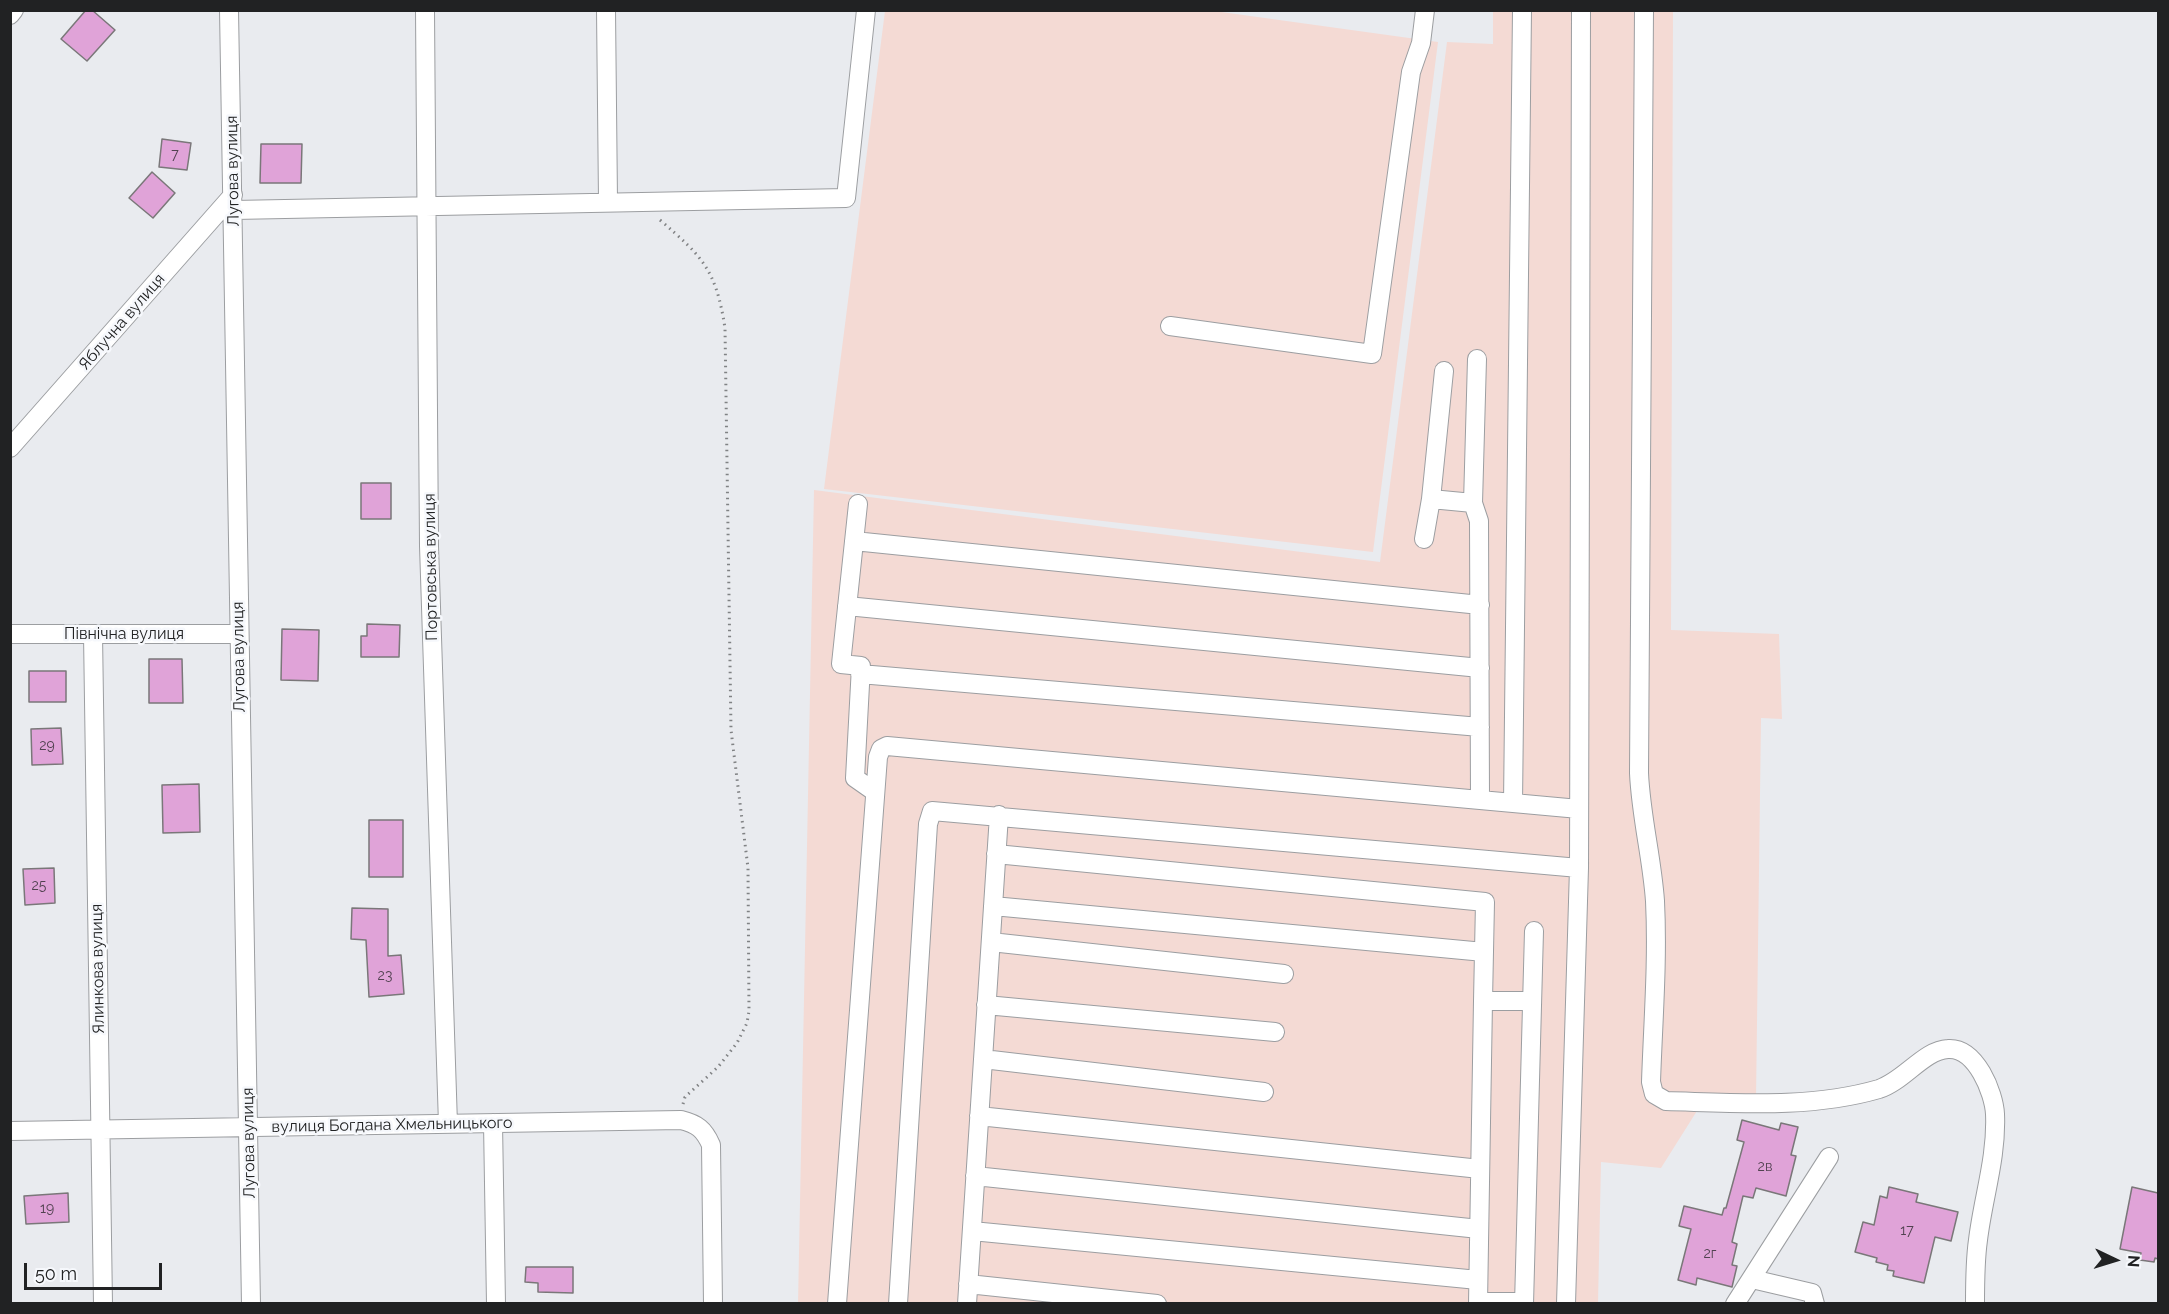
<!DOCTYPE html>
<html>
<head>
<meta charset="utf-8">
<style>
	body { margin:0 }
	#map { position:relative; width:2169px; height:1314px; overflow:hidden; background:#e9ebef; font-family:Raleway,sans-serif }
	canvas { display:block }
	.frame { position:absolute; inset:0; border:12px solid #212223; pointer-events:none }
	.north { position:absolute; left:2085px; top:1230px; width:60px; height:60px; -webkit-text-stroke:4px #f6f8fc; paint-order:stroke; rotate:94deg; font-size:16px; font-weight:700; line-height:24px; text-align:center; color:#212223 }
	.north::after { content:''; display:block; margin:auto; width:21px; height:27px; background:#212223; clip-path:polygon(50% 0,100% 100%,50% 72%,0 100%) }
	.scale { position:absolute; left:24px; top:1263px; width:138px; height:27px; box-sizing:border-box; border:3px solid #212223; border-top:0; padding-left:8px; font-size:18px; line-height:21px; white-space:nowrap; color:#212223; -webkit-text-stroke:4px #f6f8fc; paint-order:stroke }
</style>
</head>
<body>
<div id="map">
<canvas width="2169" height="1314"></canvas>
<div class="frame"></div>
<div class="north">N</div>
<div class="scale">50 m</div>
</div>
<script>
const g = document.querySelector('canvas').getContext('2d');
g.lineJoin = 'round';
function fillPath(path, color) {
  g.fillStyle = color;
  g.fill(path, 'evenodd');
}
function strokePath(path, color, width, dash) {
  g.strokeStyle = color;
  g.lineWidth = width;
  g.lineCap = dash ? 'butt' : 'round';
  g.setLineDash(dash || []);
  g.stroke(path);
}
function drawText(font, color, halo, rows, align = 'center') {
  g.font = font + ' Raleway,sans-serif';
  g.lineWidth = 5;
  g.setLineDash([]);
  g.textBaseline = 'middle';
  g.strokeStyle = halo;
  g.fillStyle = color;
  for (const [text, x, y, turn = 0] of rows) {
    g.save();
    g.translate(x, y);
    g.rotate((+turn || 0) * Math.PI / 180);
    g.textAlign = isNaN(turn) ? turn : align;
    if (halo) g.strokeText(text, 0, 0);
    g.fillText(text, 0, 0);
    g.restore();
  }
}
fillPath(new Path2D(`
	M1207 10 1438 42 1373 552 824 489 885 11Z
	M1493 11H1673L1671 630 1779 634 1782 719 1761 718 1756 1099 1707 1095 1661 1168 1601 1162 1598 1303 798 1304 814 490 1380 562 1447 42 1493 44Z`), '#f4dad4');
const building = new Path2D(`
	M86 10H92L115 30 87 61 61 39Z
	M162 139 191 143 187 170 159 167Z
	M261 144H302L301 183H260Z
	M152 172 175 193 153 218 129 198Z
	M361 483H391V519H361Z
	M367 624 400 625 399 657H361V636H367Z
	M282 629 319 630 318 681 281 680Z
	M149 659H182L183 703H149Z
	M29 671H66V702H29Z
	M61 728 63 764 32 765 31 729Z
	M199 784 200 832 163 833 162 785Z
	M369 820H403V877H369Z
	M54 868 55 903 25 905 23 869Z
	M352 908 388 909V956L401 955 404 994 369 997 366 940 351 939Z
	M1742 1120 1779 1130 1781 1123 1798 1127 1791 1155 1796 1156 1786 1196 1756 1188 1753 1198 1743 1196 1732 1242 1737 1244 1732 1265 1737 1266 1732 1287 1697 1278 1696 1285 1678 1280 1691 1229 1679 1226 1684 1206 1722 1215 1724 1208H1726L1744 1142 1737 1140Z
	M1889 1187 1918 1194 1916 1202 1958 1212 1951 1241 1935 1237 1924 1283 1893 1276 1894 1271 1887 1270 1888 1265 1876 1262 1877 1258 1855 1252 1863 1222 1874 1225 1880 1196 1887 1198Z
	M2132 1187 2158 1193V1259L2155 1258 2154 1262 2140 1260 2141 1253 2120 1249Z
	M68 1193 69 1222 26 1224 24 1196Z
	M526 1267H573V1293L538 1292V1283L525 1282Z`);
fillPath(building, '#e0a3d8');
strokePath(building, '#7a7779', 1.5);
const minor = new Path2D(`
	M229 10 251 1304
	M425 10 429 546 448 1124
	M606 10 608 201
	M1644 10 1639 773C1641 817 1652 858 1655 901 1658 961 1653 1022 1651 1082L1654 1094 1666 1101C1737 1103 1810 1109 1879 1089 1904 1081 1924 1050 1948 1049 1976 1047 1994 1093 1995 1114 1997 1157 1983 1198 1978 1240 1975 1261 1975 1282 1975 1304
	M10 15 14 10
	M234 210 846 198 866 10
	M1170 326 1372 354 1411 72 1421 43 1425 10
	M10 448 233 195
	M1431 499 1444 371
	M1473 503 1477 359
	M858 504 841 664 861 666 855 778 875 792
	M1424 539 1431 499 1473 503 1479 521 1480 800
	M854 541 1480 605
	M847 606 1480 668
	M10 634H238
	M93 634 103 1304
	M860 674 1480 727
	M1513 803 1522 10
	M996 854 1485 902 1483 1001H1532
	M993 906 1484 952
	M991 942 1284 974
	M986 1005 1275 1032
	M983 1059 1264 1092
	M979 1116 1480 1169
	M493 1123 496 1304
	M10 1131 681 1120C697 1124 704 1129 711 1145L713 1304
	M975 1176 1479 1229
	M972 1231 1478 1280
	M1752 1279 1812 1293 1815 1304
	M968 1284 1157 1304
	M1478 1302H1524
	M837 1304 878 757 881 749 887 746 1579 809
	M898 1304 928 824 932 811 1579 868
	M967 1304 999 815
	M1478 1304 1483 1001
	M1524 1304 1534 931
	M1566 1304 1579 868 1581 10
	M1735 1304 1829 1157`);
strokePath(minor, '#9c9ea1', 20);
strokePath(new Path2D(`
	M660 220C703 257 716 270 725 328L731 730 748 868 749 1011 747 1023 737 1043 718 1067 685 1097 683 1104`), '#808284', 3, [1.5, 4.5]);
strokePath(minor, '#fff', 18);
drawText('14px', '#514250', null, [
	["7",175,155],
	["29",47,746],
	["25",39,886],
	["23",385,976],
	["2в",1765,1167],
	["19",47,1209],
	["17",1907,1231],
	["2г",1710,1254]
]);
drawText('16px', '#212223', '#f6f8fc', [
	["Лугова вулиця",233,171,-91],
	["Яблучна вулиця",122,322,-49],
	["Портовська вулиця",431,567,-91],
	["Північна вулиця",124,634],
	["Лугова вулиця",239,657,-91],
	["Ялинкова вулиця",98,969,-91],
	["вулиця Богдана Хмельницького",392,1125,-1],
	["Лугова вулиця",249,1143,-91]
]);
</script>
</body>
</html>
